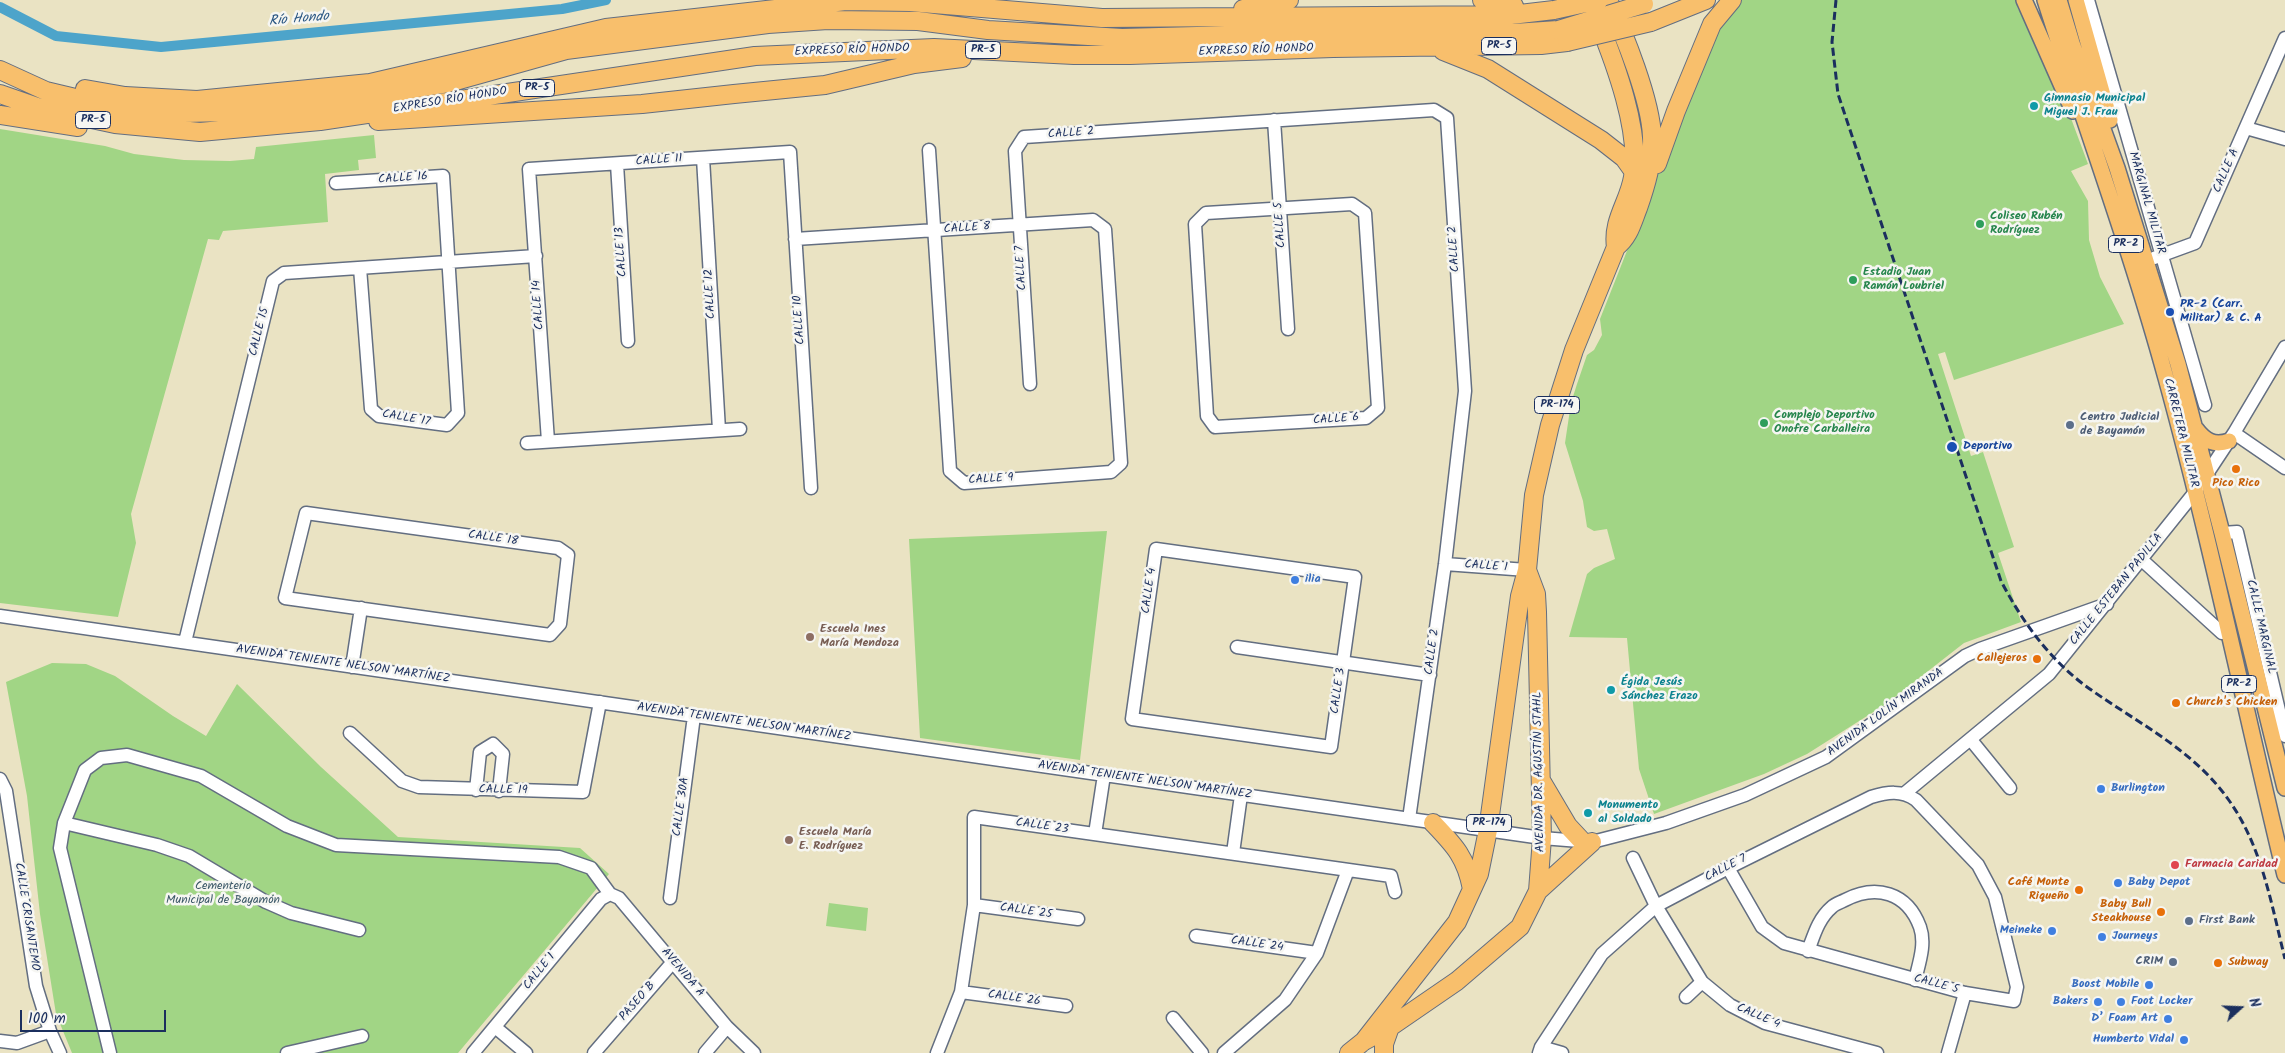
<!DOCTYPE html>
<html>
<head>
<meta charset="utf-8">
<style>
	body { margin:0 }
	#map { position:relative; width:2285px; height:1053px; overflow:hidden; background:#eae3c3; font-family:Kalam,sans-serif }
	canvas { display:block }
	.north { position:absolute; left:2215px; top:983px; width:50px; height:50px; -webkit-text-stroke:4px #f6f6f2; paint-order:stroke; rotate:70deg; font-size:14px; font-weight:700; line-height:20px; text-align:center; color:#1b2f5e }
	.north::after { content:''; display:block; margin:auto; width:18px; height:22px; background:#1b2f5e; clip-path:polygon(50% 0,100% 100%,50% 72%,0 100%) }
	.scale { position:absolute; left:20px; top:1010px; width:146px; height:22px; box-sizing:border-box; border:2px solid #1b2f5e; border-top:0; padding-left:6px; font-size:15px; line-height:18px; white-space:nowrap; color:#1b2f5e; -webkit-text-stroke:4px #f6f6f2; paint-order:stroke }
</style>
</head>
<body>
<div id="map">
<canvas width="2285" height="1053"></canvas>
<div class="north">N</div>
<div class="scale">100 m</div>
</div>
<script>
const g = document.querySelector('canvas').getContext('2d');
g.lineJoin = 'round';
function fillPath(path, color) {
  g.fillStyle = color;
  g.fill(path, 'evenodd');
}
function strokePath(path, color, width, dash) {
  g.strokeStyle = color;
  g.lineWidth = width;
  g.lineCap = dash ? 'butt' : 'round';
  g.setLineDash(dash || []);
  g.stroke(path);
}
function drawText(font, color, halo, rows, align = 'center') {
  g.font = font + ' Kalam,sans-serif';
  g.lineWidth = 5;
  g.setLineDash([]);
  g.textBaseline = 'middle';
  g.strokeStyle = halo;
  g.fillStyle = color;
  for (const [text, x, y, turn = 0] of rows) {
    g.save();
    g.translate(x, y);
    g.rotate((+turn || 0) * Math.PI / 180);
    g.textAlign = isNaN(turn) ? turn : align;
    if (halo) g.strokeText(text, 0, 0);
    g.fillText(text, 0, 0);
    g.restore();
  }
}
fillPath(new Path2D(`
	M1736 0H2016L2018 9 2025 17 2069 113 2088 164 2071 171 2088 201 2089 240 2100 277 2124 324 1954 380 1945 352 1938 354 1971 456 1983 452 2014 547 1998 553 2021 622 1964 643 1886 704 1807 754 1764 774 1654 814 1639 769 1627 638 1569 637 1587 574 1594 568 1615 559 1607 529 1594 531 1587 527 1583 501 1565 443 1571 403 1577 384 1587 355 1594 350 1602 335 1600 319 1708 46Z
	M0 129 105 146 134 154 184 160 230 161 254 159 256 147 374 135 376 158 358 160 359 170 325 174 328 222 223 231 219 240 208 239 131 514 136 543 118 617 0 603Z
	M1107 531 1080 760 920 738 909 539Z
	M52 663 86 664 115 676 173 716 206 736 237 684 321 767 398 837 580 848 609 874 458 1053H72L56 1014 40 914 27 796 6 682Z
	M829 903 868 908 866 931 826 926Z`), '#a1d585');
strokePath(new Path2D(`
	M0 7 56 36 161 47 562 9 606 0`), '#4da4ca', 10);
const minor = new Path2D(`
	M2088 0 2205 405
	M1274 120 1288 329
	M2246 128 2285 139
	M703 158 719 430
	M617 164 628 341
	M336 183 443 176 458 413 447 425 379 416 371 409 360 268
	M1352 204 1365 213 1378 408 1366 418 1215 427 1207 416 1195 224 1206 213Z
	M795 239 1093 220 1105 229 1121 463 1111 472 964 483 950 471 929 150
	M2154 258 2195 243 2285 38
	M1030 384 1015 151 1024 137 1434 110 1447 118 1465 391 1445 564 1409 819
	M2234 433 2285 468
	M548 441 529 169 790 152 811 488
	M527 443 740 429
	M306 513 558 548 568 555 560 624 550 635 285 598Z
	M2222 533 2237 532 2285 736
	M1156 549 1355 577 1331 747 1132 719Z
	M2142 560 2222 633
	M1445 564 1527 570
	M0 616 1542 838 1592 842 1666 823 1745 795 1826 757 1965 656 1980 649 2107 604
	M185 642 273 281 284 273 536 256
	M1237 647 1430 675
	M352 667 361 608
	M350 733 402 781 419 787 583 792 600 702
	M1971 740 2010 788
	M0 779 6 791 36 986 50 1031 60 1053
	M476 790 480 752 493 744 503 754 499 791
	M1905 793 2049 674 2195 492 2234 433 2285 347
	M64 823 157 845 189 856 266 902 291 913 359 930
	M1095 834 1104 775
	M1233 853 1241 795
	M1633 858 1656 906 1702 982 1730 1005 1765 1023 1877 1053
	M610 894 619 898 727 1027 754 1053
	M670 898 694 716
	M974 905 1078 919
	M1196 936 1317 953
	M1808 951C1814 935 1818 919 1832 907 1835 904 1841 902 1845 900 1876 884 1907 892 1920 927 1926 944 1919 963 1915 980
	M961 992 1066 1006
	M1686 997 1702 982
	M1173 1018 1202 1053
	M495 1027 526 1053
	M0 1041 17 1043 50 1031
	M1541 1047 1562 1053
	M110 1053 60 848 64 823 85 770 101 758 127 755 201 776 287 826 336 845 559 857 591 868 610 894
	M287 1053 362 1036
	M473 1053 601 899 610 894
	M594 1053 672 963
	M705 1053 727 1027
	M937 1053 961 992 974 905V817L1391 876 1395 892
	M1224 1053 1285 1000 1317 953 1348 870
	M1539 1053 1541 1047 1602 954 1656 906 1728 868 1871 797C1888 792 1901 790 1916 800L1978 865 1995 897 2017 987 2014 1001 1965 993 1784 943 1762 927 1728 868
	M1948 1053 1965 993`);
const major = new Path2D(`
	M2024 0 2073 111
	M2045 0C2085 126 2131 250 2166 378 2211 542 2245 710 2285 875
	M2059 0 2072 43 2117 168 2178 364 2222 533 2285 788
	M2076 0 2110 120
	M2196 429C2205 441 2214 446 2229 441`);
const highway = new Path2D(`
	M1482 0 1514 6
	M1608 0C1624 33 1651 101 1652 137 1653 162 1646 185 1638 208 1632 223 1629 237 1616 247
	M1243 9 1289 0
	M1651 22 1706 0
	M1443 51 1488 69 1601 140 1624 158 1634 172
	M0 70 46 91 109 106 184 113 227 112 329 102 448 83 566 50 768 24 828 20 918 21 988 30 1122 38 1348 32 1515 33 1558 30
	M85 89 125 96 197 100 370 83 606 28 846 1 910 2 1102 18 1511 15 1554 10
	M0 94 40 108 115 124 200 132 320 121 755 56 934 48 1074 55H1130L1333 48 1541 45 1567 42
	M0 115 78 127
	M378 121 642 104 734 94 825 85 914 64 962 58
	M1657 164 1676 111 1712 24 1732 0
	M1542 782 1568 826 1582 841
	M1433 823C1454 845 1466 857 1472 889
	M1538 891 1592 842
	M1364 1041 1457 922 1479 874 1488 830 1520 596 1527 570 1534 495 1550 425 1574 350 1616 247C1612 220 1629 202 1633 177 1641 132 1615 63 1598 21
	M1349 1053 1364 1041 1390 1027 1457 981 1520 927 1538 891 1542 838 1537 612 1536 594 1527 570
	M1384 1053V1044L1390 1027`);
strokePath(minor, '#636e81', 15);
strokePath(major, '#636e81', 18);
strokePath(highway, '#636e81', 20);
strokePath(minor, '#fff', 12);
strokePath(major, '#f8bf6c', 15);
strokePath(highway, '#f8bf6c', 18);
strokePath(new Path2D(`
	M1836 0 1832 42 1838 94 2001 581C2022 621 2047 656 2083 684 2133 721 2191 747 2228 799 2262 846 2271 903 2285 959`), '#1b2f5e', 3, [8, 4]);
const highwayBridge = new Path2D(`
	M1554 10 1599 0
	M1558 30 1644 4
	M1567 42 1651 22`);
strokePath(highwayBridge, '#636e81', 20, []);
strokePath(highwayBridge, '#f8bf6c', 18);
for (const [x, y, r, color] of [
	[2034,106,5,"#0f9aa8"],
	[1980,224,5,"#2e9e5b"],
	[1853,280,5,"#2e9e5b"],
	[2170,312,5,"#1a4fb4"],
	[1764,423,5,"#2e9e5b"],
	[2070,425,5,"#5c6f8a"],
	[1952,447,6,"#1a4fb4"],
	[2236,469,5,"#e8710a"],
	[1295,580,5,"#3f7fe0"],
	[810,637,5,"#8d6e63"],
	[2037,659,5,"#e8710a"],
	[1611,690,5,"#0f9aa8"],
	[2176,703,5,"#e8710a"],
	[2101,789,5,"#3f7fe0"],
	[1588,813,5,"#0f9aa8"],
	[789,840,5,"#8d6e63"],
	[2175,865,5,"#e0444e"],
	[2118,883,5,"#3f7fe0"],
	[2079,890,5,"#e8710a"],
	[2161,912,5,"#e8710a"],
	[2189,921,5,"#5c6f8a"],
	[2052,931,5,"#3f7fe0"],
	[2102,937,5,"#3f7fe0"],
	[2173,962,5,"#5c6f8a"],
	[2218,963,5,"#e8710a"],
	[2149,985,5,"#3f7fe0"],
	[2098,1002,5,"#3f7fe0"],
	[2121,1002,5,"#3f7fe0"],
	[2168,1019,5,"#3f7fe0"],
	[2184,1040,5,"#3f7fe0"]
]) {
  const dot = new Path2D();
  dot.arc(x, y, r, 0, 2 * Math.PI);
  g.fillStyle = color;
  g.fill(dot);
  strokePath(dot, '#f6f6f2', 2);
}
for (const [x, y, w] of [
	[1499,46,35],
	[983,50,35],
	[537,88,35],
	[93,120,35],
	[2126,244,35],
	[1557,405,45],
	[2239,684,35],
	[1489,823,45]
]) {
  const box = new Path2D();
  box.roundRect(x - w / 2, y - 8.5, w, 17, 4);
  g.fillStyle = '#f6f6f2';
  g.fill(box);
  strokePath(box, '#1b2f5e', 1);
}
drawText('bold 11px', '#1b2f5e', null, [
	["PR-5",1499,46],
	["PR-5",983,50],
	["PR-5",537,88],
	["PR-5",93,120],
	["PR-2",2126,244],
	["PR-174",1557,405],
	["PR-2",2239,684],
	["PR-174",1489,823]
]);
drawText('12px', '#1b2f5e', '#f6f6f2', [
	["EXPRESO RÍO HONDO",852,51,-2],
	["EXPRESO RÍO HONDO",1256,51,-2],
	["EXPRESO RÍO HONDO",450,101,-9],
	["CALLE 2",1071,134,-4],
	["CALLE 11",659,161,-4],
	["CALLE A",2227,171,-66],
	["CALLE 16",403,179,-4],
	["MARGINAL MILITAR",2146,203,74],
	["CALLE 5",1281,225,-94],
	["CALLE 8",967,229,-4],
	["CALLE 2",1455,249,-94],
	["CALLE 13",622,252,-94],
	["CALLE 7",1022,268,-94],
	["CALLE 12",711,294,-93],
	["CALLE 14",539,305,-94],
	["CALLE 10",800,320,-94],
	["CALLE 15",260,332,-76],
	["CALLE 17",406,419,10],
	["CALLE 6",1336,420,-4],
	["CARRETERA MILITAR",2180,433,76],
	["CALLE 9",991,480,-3],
	["CALLE 18",493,539,8],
	["CALLE 1",1486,567,4],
	["CALLE ESTEBAN PADILLA",2117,590,-51],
	["CALLE 4",1150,591,-82],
	["CALLE MARGINAL",2260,627,77],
	["CALLE 2",1433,652,-82],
	["AVENIDA TENIENTE NELSON MARTÍNEZ",343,665,8],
	["CALLE 3",1339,691,-82],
	["AVENIDA LOLÍN MIRANDA",1886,713,-36],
	["AVENIDA TENIENTE NELSON MARTÍNEZ",744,723,8],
	["AVENIDA DR. AGUSTÍN STAHL",1540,772,-91],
	["AVENIDA TENIENTE NELSON MARTÍNEZ",1145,781,8],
	["CALLE 19",503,791,1],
	["CALLE 30A",682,807,-82],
	["CALLE 23",1042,827,8],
	["CALLE 7",1726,869,-27],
	["CALLE 25",1026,912,8],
	["CALLE CRISANTEMO",26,917,81],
	["CALLE 24",1257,945,8],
	["CALLE 1",540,972,-51],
	["AVENIDA A",682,973,50],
	["CALLE 5",1936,985,15],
	["CALLE 26",1014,999,8],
	["PASEO B",638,1002,-49],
	["CALLE 4",1758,1017,23]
]);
drawText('bold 12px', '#0d838f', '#f6f6f2', [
	["Gimnasio Municipal",2044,99],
	["Miguel J. Frau",2044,113],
	["Égida Jesús",1621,683],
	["Sánchez Erazo",1621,697],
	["Monumento",1598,806],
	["al Soldado",1598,820]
], 'left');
drawText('bold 12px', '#27864d', '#f6f6f2', [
	["Coliseo Rubén",1990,217],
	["Rodríguez",1990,231],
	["Estadio Juan",1863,273],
	["Ramón Loubriel",1863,287],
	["Complejo Deportivo",1774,416],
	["Onofre Carballeira",1774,430]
], 'left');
drawText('bold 12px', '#164399', '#f6f6f2', [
	["PR-2 (Carr.",2180,305],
	["Militar) & C. A",2180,319],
	["Deportivo",1963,447]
], 'left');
drawText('bold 12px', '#4e5e75', '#f6f6f2', [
	["Centro Judicial",2080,418],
	["de Bayamón",2080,432],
	["First Bank",2199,921],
	["CRIM",2163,962,"right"]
], 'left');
drawText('bold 12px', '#c56008', '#f6f6f2', [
	["Pico Rico",2236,484,"center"],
	["Callejeros",2027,659],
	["Church's Chicken",2186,703,"left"],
	["Café Monte",2069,883],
	["Riqueño",2069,897],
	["Baby Bull",2151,905],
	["Steakhouse",2151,919],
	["Subway",2228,963,"left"]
], 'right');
drawText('bold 12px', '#366cbe', '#f6f6f2', [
	["ilia",1305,580],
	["Burlington",2111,789],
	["Baby Depot",2128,883],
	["Meineke",2042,931,"right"],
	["Journeys",2112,937],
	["Boost Mobile",2139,985,"right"],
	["Bakers",2088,1002,"right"],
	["Foot Locker",2131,1002],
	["D’ Foam Art",2158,1019,"right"],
	["Humberto Vidal",2174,1040,"right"]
], 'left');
drawText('bold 12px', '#785e54', '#f6f6f2', [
	["Escuela Ines",820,630],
	["María Mendoza",820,644],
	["Escuela María",799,833],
	["E. Rodríguez",799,847]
], 'left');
drawText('bold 12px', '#be3a42', '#f6f6f2', [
	["Farmacia Caridad",2185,865]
], 'left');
drawText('12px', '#3c5868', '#f6f6f2', [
	["Cementerio",223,887],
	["Municipal de Bayamón",223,901]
]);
drawText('italic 14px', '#2c5884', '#f6f6f2', [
	["Río Hondo",299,20,-5]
]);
</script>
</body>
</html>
